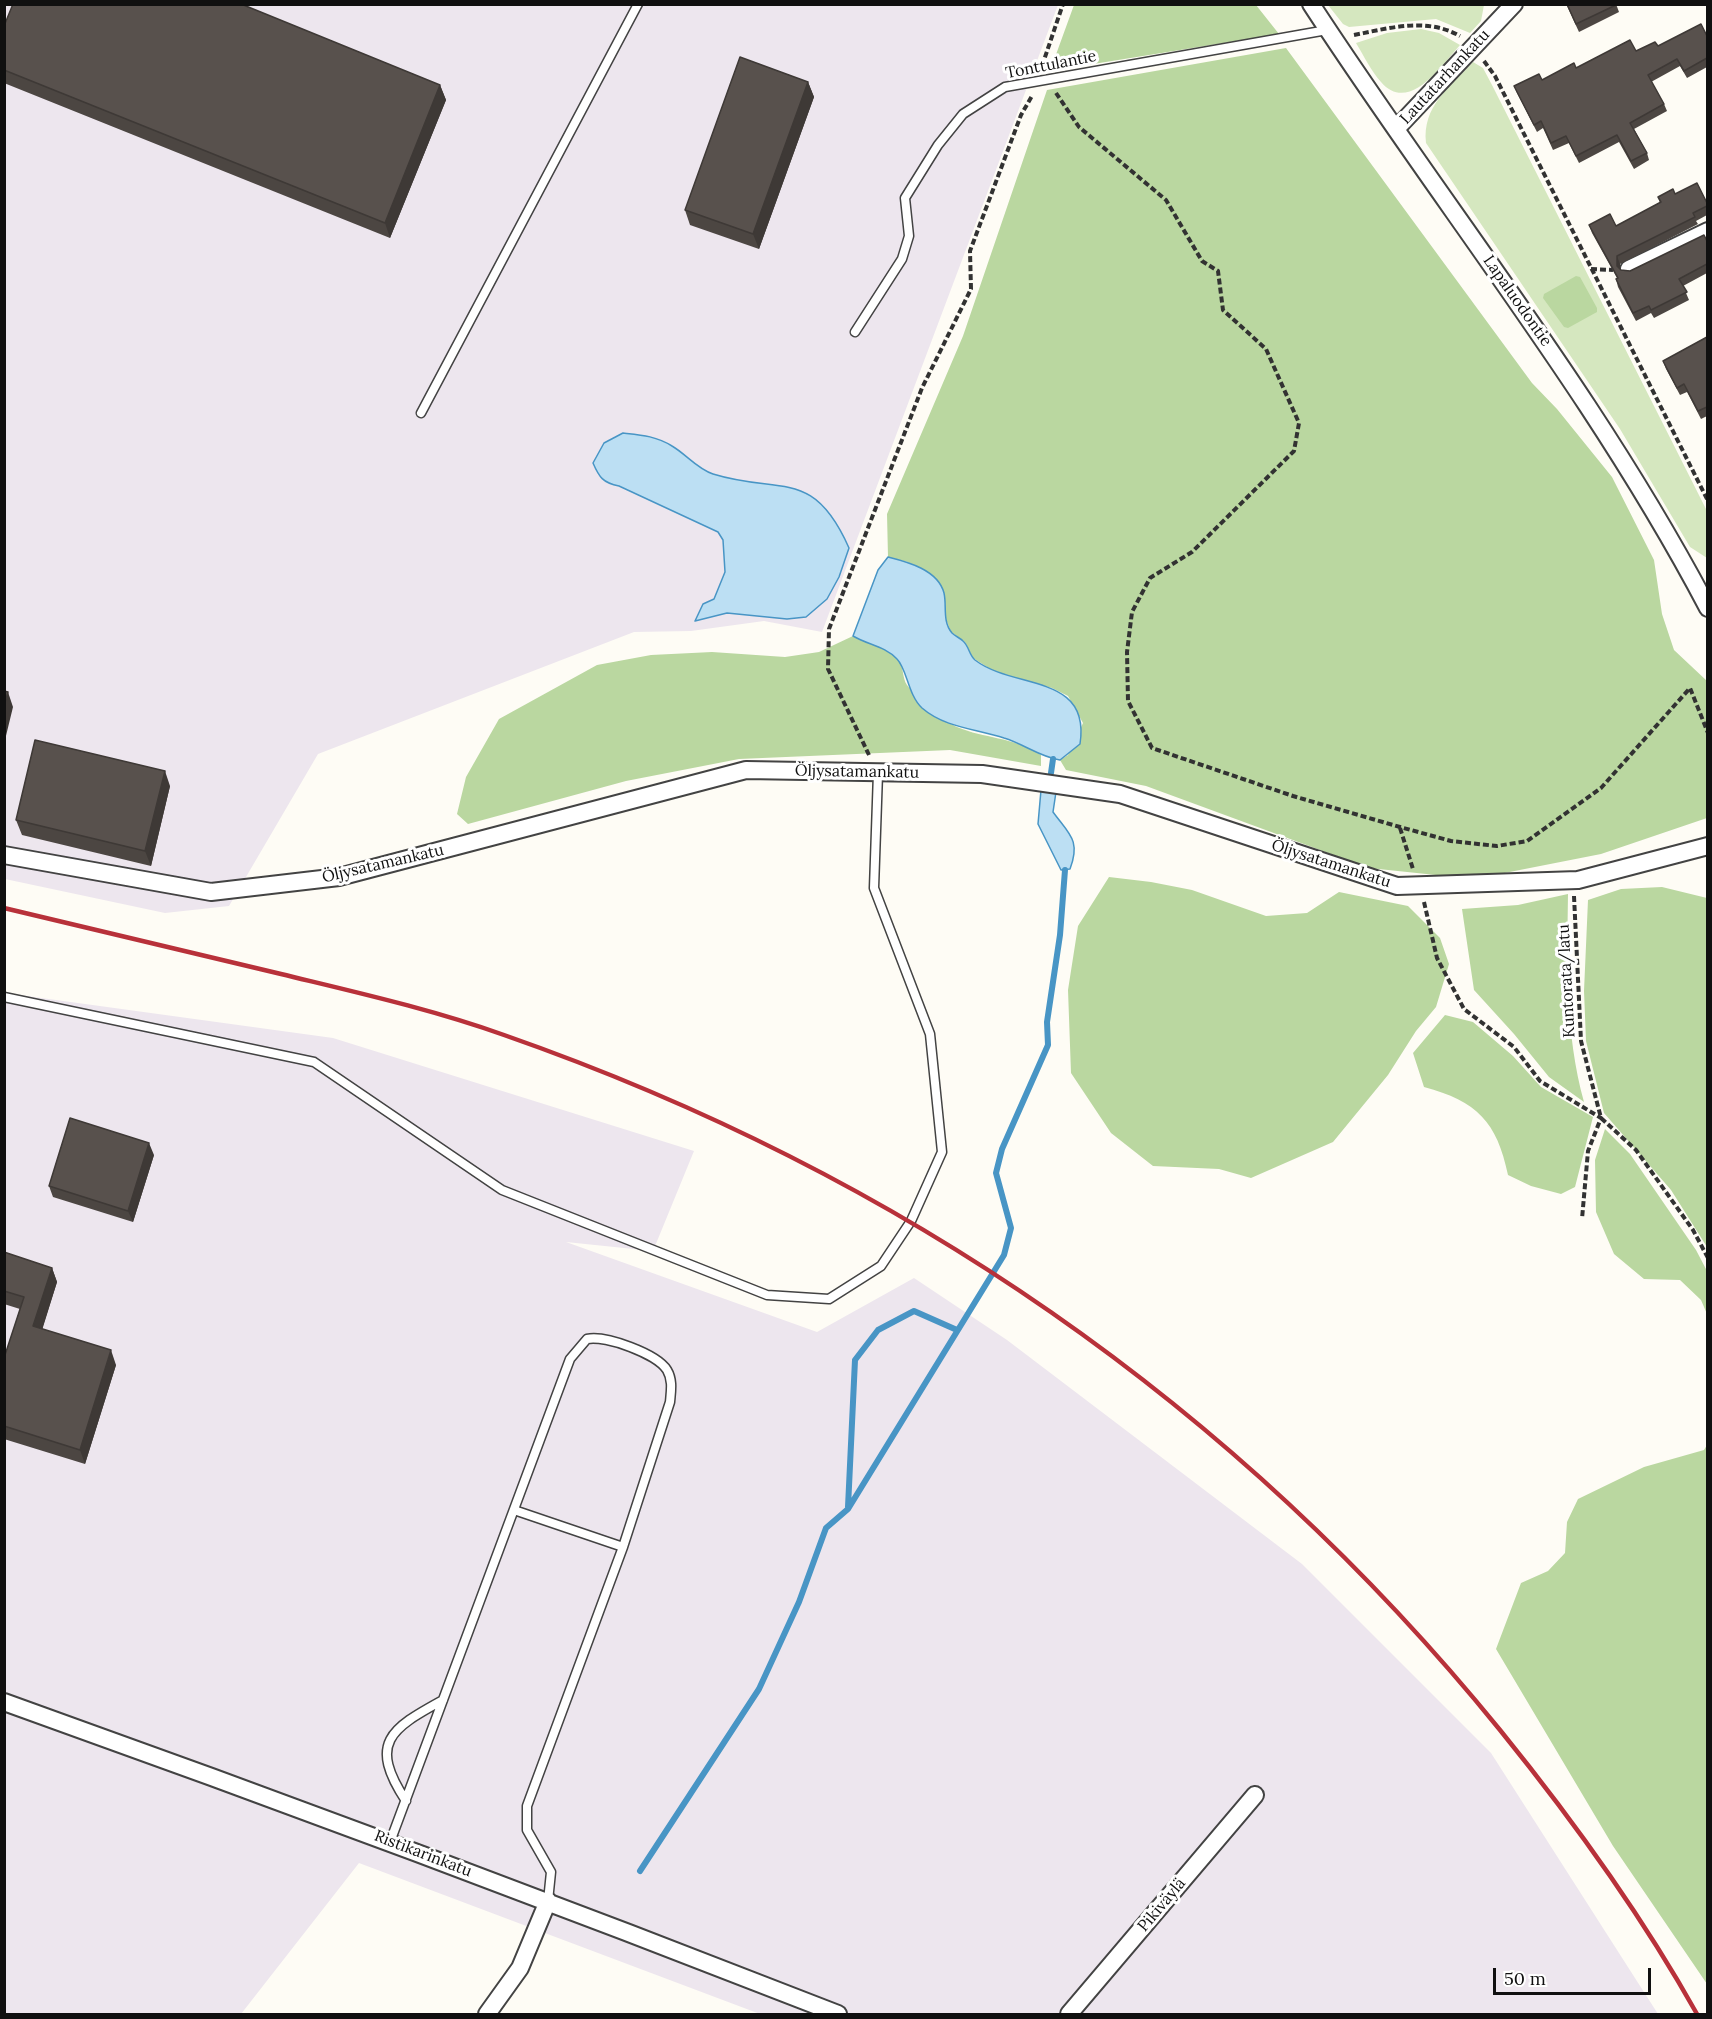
<!DOCTYPE html>
<html>
<head>
<meta charset="utf-8">
<style>
	body { margin:0 }
	#map { position:relative; width:1712px; height:2019px; overflow:hidden; background:#fefcf5; font-family:Lora,serif }
	canvas { display:block }
	.frame { position:absolute; inset:0; border:6px solid #101010; pointer-events:none }
	.scale { position:absolute; left:1493px; top:1968px; width:158px; height:27px; box-sizing:border-box; border:3px solid #101010; border-top:0; padding-left:8px; font-size:18px; line-height:21px; white-space:nowrap; color:#101010; -webkit-text-stroke:4px #fff; paint-order:stroke }
</style>
</head>
<body>
<div id="map">
<canvas width="1712" height="2019"></canvas>
<div class="frame"></div>
<div class="scale">50 m</div>
</div>
<script>
const g = document.querySelector('canvas').getContext('2d');
g.lineJoin = 'round';
function fillPath(path, color) {
  g.fillStyle = color;
  g.fill(path, 'evenodd');
}
function strokePath(path, color, width, dash) {
  g.strokeStyle = color;
  g.lineWidth = width;
  g.lineCap = dash ? 'butt' : 'round';
  g.setLineDash(dash || []);
  g.stroke(path);
}
function drawText(font, color, halo, rows, align = 'center') {
  g.font = font + ' Lora,serif';
  g.lineWidth = 6;
  g.setLineDash([]);
  g.textBaseline = 'middle';
  g.strokeStyle = halo;
  g.fillStyle = color;
  for (const [text, x, y, turn = 0] of rows) {
    g.save();
    g.translate(x, y);
    g.rotate((+turn || 0) * Math.PI / 180);
    g.textAlign = isNaN(turn) ? turn : align;
    if (halo) g.strokeText(text, 0, 0);
    g.fillText(text, 0, 0);
    g.restore();
  }
}
fillPath(new Path2D(`
	M5 5H1058L822 632 764 621 691 631 634 632 318 754 229 906 165 913 5 879Z
	M5 993 333 1038 694 1151 653 1251 566 1242 817 1332 914 1278 1007 1340 1302 1564 1491 1753 1658 2014H760L359 1863 241 2014H5Z`), '#ede6ee');
fillPath(new Path2D(`
	M1328 5H1484L1481 21 1470 33 1436 19 1349 27 1343 24Z
	M1421 29 1439 33 1460 45C1443 64 1409 115 1381 82 1371 71 1364 56 1356 43L1387 33Z
	M1473 62 1483 68 1492 85 1707 511V558L1690 547 1620 429 1426 143C1422 106 1450 87 1473 62Z`), '#d5e7bf');
fillPath(new Path2D(`
	M1074 5H1256L1279 34 1050 71Z
	M1286 48 1532 383 1557 409 1612 477 1654 560 1662 614 1674 650 1707 681V818L1601 854 1474 879 1369 868 1146 786 1066 770 1060 760 1068 755 1083 723 1068 696 1052 688 995 672 973 658 965 642 951 632 944 614V592L908 562 888 557 887 514 963 336 1047 90Z
	M1576 276 1580 277 1597 308V312L1568 328 1564 327 1543 298 1544 294Z
	M853 636C868 645 885 646 898 659 904 666 902 678 907 685 914 694 947 723 957 727 985 739 1011 736 1041 755V766L950 750 739 759 626 781 468 824 457 814 466 777 499 719 597 665 651 655 712 652 785 657 819 652Z
	M1109 877 1151 882 1192 890 1266 916 1307 913 1339 892 1408 906 1440 938 1449 964 1436 1007 1416 1031 1388 1075 1333 1142 1251 1178 1219 1169 1153 1166 1111 1133 1071 1073 1068 990 1078 926Z
	M1662 887 1707 898V1247L1671 1190 1604 1113 1586 1041 1584 991 1588 900 1621 889Z
	M1568 894C1567 966 1565 1032 1584 1102L1549 1077 1514 1034 1474 990 1462 909 1518 905Z
	M1445 1015 1473 1022 1513 1056 1541 1087 1593 1117 1575 1187 1561 1194 1531 1186 1508 1175C1497 1122 1477 1101 1424 1087L1413 1053Z
	M1605 1129 1630 1154 1696 1250 1707 1271V1314L1701 1300 1680 1280 1644 1279 1614 1254 1596 1212 1595 1160Z
	M1707 1445V1984L1613 1846 1496 1649 1521 1583 1548 1571 1565 1553 1567 1522 1578 1499 1644 1467 1704 1450Z`), '#bad7a0');
const water = new Path2D(`
	M623 433C641 435 656 436 672 446 686 454 697 469 713 474 781 495 813 467 849 548L839 577 827 599 806 617 787 619 727 613 695 621 703 604 714 599 725 572 723 540 718 532 619 486C603 483 599 477 593 463L604 443Z
	M888 557C908 562 938 570 944 593 947 606 942 621 952 633 955 636 960 638 963 641 969 646 969 655 975 660 1014 690 1091 673 1080 744L1060 760C1040 757 1024 744 1004 738 977 729 945 728 922 708 908 695 907 669 897 659 885 646 868 645 853 636L878 570Z
	M1041 790 1056 792 1053 812C1069 834 1081 840 1070 869L1061 870 1038 824Z`);
fillPath(water, '#bcdff3');
strokePath(water, '#4895c5', 1.5);
strokePath(new Path2D(`
	M1051 773 1053 759
	M848 1507 855 1360 878 1330 914 1311 957 1330
	M640 1871 759 1689 799 1602 826 1528 848 1509 1004 1255 1011 1228 996 1173 1002 1149 1048 1045 1047 1022 1060 935 1065 870`), '#4895c5', 6);
const service = new Path2D(`
	M855 332 902 259 909 236 905 198 938 145 963 114 1005 87 1327 30
	M421 413 638 4
	M4 997 314 1062 502 1190 767 1295 829 1299 881 1266 911 1221 942 1152 930 1034 874 888 878 773
	M514 1510 623 1547
	M406 1801C368 1743 390 1729 443 1700
	M390 1842 570 1359 587 1339C606 1335 657 1354 667 1370 673 1380 671 1391 670 1402L623 1547 527 1806V1830L551 1872 548 1901`);
const minor = new Path2D(`
	M1311 4C1443 207 1595 393 1708 608
	M1396 129 1514 4
	M1629 269 1708 231
	M4 855 211 892 339 877 746 770 982 774 1120 794 1397 886 1578 880 1708 846
	M4 1702C284 1802 562 1906 838 2014
	M487 2014 520 1968 548 1901
	M1069 2014 1255 1795`);
strokePath(service, '#434343', 11);
strokePath(minor, '#434343', 20);
strokePath(new Path2D(`
	M1354 35C1390 28 1426 17 1460 36
	M1484 61 1495 76 1708 501
	M1042 66 1063 4
	M1056 93 1079 127 1166 200 1202 261 1218 271 1223 310 1266 349 1299 423 1294 451 1192 552 1150 578 1132 612 1127 652 1128 701 1152 748 1293 796 1400 827 1451 841 1497 846 1527 841 1601 788 1690 688 1708 733
	M1591 269 1613 270
	M869 755 828 669 829 629 922 388 971 289 970 251 1021 115 1032 96
	M1400 828 1413 869
	M1574 896 1581 1041 1601 1118 1636 1150 1693 1230 1708 1258
	M1424 902 1437 958 1464 1009 1514 1047 1540 1081 1601 1118 1588 1151 1582 1219`), '#323232', 4, [6, 3]);
strokePath(service, '#fff', 8);
strokePath(minor, '#fff', 16);
strokePath(new Path2D(`
	M4 908C97 930 189 952 281 974 355 992 431 1009 504 1035 899 1173 1235 1404 1500 1730 1573 1820 1641 1914 1697 2014`), '#b8313a', 4.5);
fillPath(new Path2D(`
	M1566 4H1616L1619 12 1579 32Z
	M4 26 440 85 446 100 390 238 4 83Z
	M1707 36V67L1687 78 1680 66 1651 82 1664 104 1667 111 1634 129 1647 153 1649 160 1634 169 1619 142 1579 163 1569 143 1553 150 1543 128 1537 132 1517 93 1514 86 1542 80 1576 68 1636 51Z
	M808 82 814 97 759 249 690 225 685 210Z
	M1675 194 1707 203V215L1696 221 1698 224 1620 264V269L1621 270 1630 271 1707 241V273L1683 286 1689 300 1654 318 1651 313 1636 321 1618 287 1616 279 1617 278 1592 233 1589 225 1616 226 1660 203 1658 197Z
	M1707 337V416L1701 419 1687 392 1680 395 1666 369 1663 361Z
	M170 786 151 866 22 835 16 820Z
	M154 1155 133 1222 53 1197 49 1186Z
	M4 1252 52 1268 57 1282 42 1329 116 1365 85 1464 4 1439V1358L20 1309 4 1304Z`), '#4c4642');
fillPath(new Path2D(`
	M808 82 814 97 759 249 753 234Z
	M440 85 446 100 390 238 385 223Z
	M1617 256 1620 264V274L1617 266Z
	M8 692 13 707 4 744V706Z
	M165 771 170 786 151 866 145 851Z
	M149 1143 154 1155 133 1222 128 1211Z
	M52 1268 57 1282 39 1340 33 1326Z
	M111 1350 116 1365 85 1464 80 1450Z`), '#3e3936');
const building = new Path2D(`
	M13 4H241L440 85 385 223 4 70V26Z
	M1567 4H1616V5L1576 24Z
	M1701 24 1707 36V58L1684 71 1677 59 1648 75 1664 104 1630 123 1647 153 1631 161 1617 135 1576 156 1566 136 1551 143 1541 121 1534 125 1514 86 1539 74 1542 80 1574 63 1576 68 1630 40 1636 51 1655 42 1658 46Z
	M740 57 808 82 753 234 685 210Z
	M1697 183 1707 203V206L1693 213 1695 217 1617 256V266L1621 270 1630 271 1704 235 1707 241V264L1679 279 1687 292 1651 310 1649 306 1633 313 1616 279 1618 278 1589 225 1610 214 1616 226 1661 202 1658 197 1673 189 1675 194Z
	M1707 337V407L1698 411 1684 384 1677 388 1663 361Z
	M4 691 8 692 4 706Z
	M35 740 165 771 145 851 16 820Z
	M70 1118 149 1143 128 1211 49 1186Z
	M4 1252 52 1268 33 1326 111 1350 80 1450 4 1426V1358L24 1297 4 1291Z`);
fillPath(building, '#58514d');
strokePath(building, '#3e3936', 1.5);
drawText('16px', '#101010', '#fff', [
	["Tonttulantie",1051,65,-11],
	["Lautatarhankatu",1445,77,-47],
	["Lapaluodontie",1517,301,55],
	["Öljysatamankatu",857,772,1],
	["Öljysatamankatu",383,864,-13],
	["Öljysatamankatu",1331,864,18],
	["Kuntorata/latu",1567,981,-93],
	["Ristikarinkatu",423,1854,21],
	["Pikiväylä",1162,1905,-50]
]);
</script>
</body>
</html>
